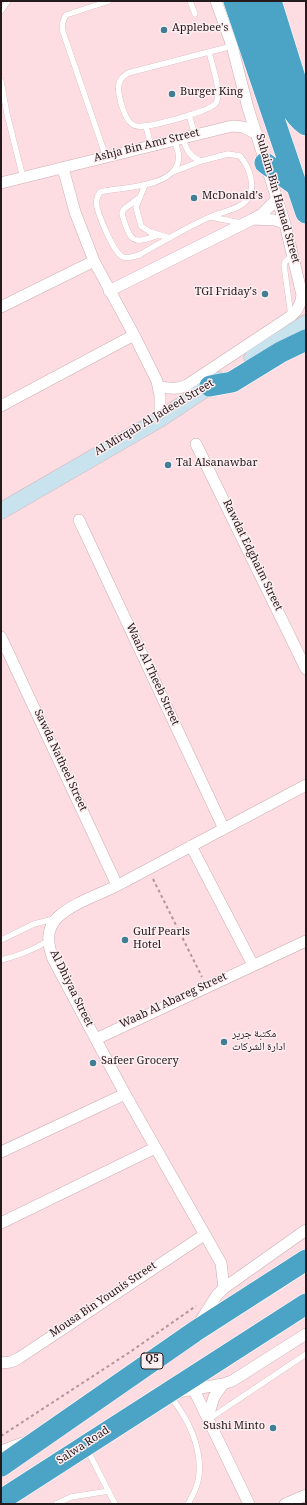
<!DOCTYPE html>
<html>
<head>
<meta charset="utf-8">
<style>
	body { margin:0 }
	#map { position:relative; width:307px; height:1505px; overflow:hidden; background:#fddce2; font-family:Georgia,serif }
	canvas { display:block }
	.frame { position:absolute; inset:0; border:2px solid #24191b; pointer-events:none }
</style>
</head>
<body>
<div id="map">
<canvas width="307" height="1505"></canvas>
<div class="frame"></div>
</div>
<script>
const g = document.querySelector('canvas').getContext('2d');
g.lineJoin = 'round';
function strokePath(path, color, width, dash) {
  g.strokeStyle = color;
  g.lineWidth = width;
  g.lineCap = dash ? 'butt' : 'round';
  g.setLineDash(dash || []);
  g.stroke(path);
}
function drawText(font, color, halo, rows, align = 'center') {
  g.font = font + ' Georgia,"Noto Naskh Arabic",serif';
  g.lineWidth = 3;
  g.setLineDash([]);
  g.textBaseline = 'middle';
  g.strokeStyle = halo;
  g.fillStyle = color;
  for (const [text, x, y, turn = 0] of rows) {
    g.save();
    g.translate(x, y);
    g.rotate((+turn || 0) * Math.PI / 180);
    g.textAlign = isNaN(turn) ? turn : align;
    if (halo) g.strokeText(text, 0, 0);
    g.fillText(text, 0, 0);
    g.restore();
  }
}
const lane = new Path2D(`
	M190 1 195 14
	M1 11 8 1
	M209 52C212 65 222 92 216 103 211 111 154 126 143 126 139 127 135 126 132 124 124 119 117 93 119 84 120 78 124 76 128 73L232 46
	M1 81 7 114 23 178
	M189 115 195 135
	M146 126 151 147
	M174 141C177 147 180 155 178 162 172 188 121 187 100 192 97 197 96 200 97 207 99 216 114 254 123 257 128 259 134 256 139 255 162 242 185 228 210 217 221 212 238 210 246 201 257 188 250 168 240 156L228 154 201 161C190 157 186 149 183 139
	M106 157 63 32C62 25 62 21 66 15L109 1
	M173 172 201 161
	M145 185 136 207 141 226 150 232 170 238
	M140 197 124 209 122 213C123 219 125 224 127 229 133 247 145 239 159 235
	M211 217 241 223
	M291 316 284 265 285 262 292 255
	M1 940 34 924 54 919
	M1 960C18 956 33 950 48 941
	M170 1396C187 1417 202 1446 199 1475 198 1486 193 1495 188 1504
	M209 1419 306 1354
	M87 1449 115 1504
	M56 1504 71 1497 109 1491`);
const street = new Path2D(`
	M63 168 75 212 94 261 134 335 157 381 160 396V419
	M1 183 232 126 243 127 257 134
	M254 219 275 220 285 224
	M109 291 253 219 262 214 277 199
	M1 307 94 261
	M158 387C169 388 177 390 187 385L291 316 297 310 301 301 302 295 285 224 248 108 232 46 216 1
	M1 406 134 335
	M196 444 306 669
	M79 520 224 829
	M1 637 117 885
	M191 846 253 965
	M96 1039 306 941
	M1 1152 125 1094
	M1 1223 155 1148
	M224 1288 221 1263 125 1094 53 959C48 945 45 929 58 917 74 902 102 894 122 883 183 850 245 818 306 785
	M198 1325 217 1295 224 1288 306 1230
	M1 1363 11 1362 19 1358 204 1235
	M194 1390 249 1504
	M178 1392 223 1384 232 1381 306 1334
	M208 1417 214 1397 223 1384
	M1 1451 23 1443
	M285 1504 306 1495`);
const secondary = new Path2D(`
	M252 358 306 323
	M1 511 160 419 219 380`);
const highway = new Path2D(`
	M234 1 306 213
	M254 1 287 101C292 111 297 119 306 125
	M271 1 306 113
	M265 163 297 186
	M210 386 232 382 281 352 306 340
	M1 1466 194 1332 306 1260
	M1 1500 306 1304`);
strokePath(lane, '#ccadb2', 6);
strokePath(street, '#ccadb2', 12);
strokePath(secondary, '#ccadb2', 17);
strokePath(highway, '#fff', 22);
strokePath(new Path2D(`
	M153 879 202 977
	M1 1436 130 1352 196 1306`), '#b0969b', 2, [3, 3]);
strokePath(lane, '#fff', 5.5);
strokePath(street, '#fff', 11);
strokePath(secondary, '#c9e3ee', 16);
strokePath(highway, '#4ba3c5', 21);
for (const [x, y, r, color] of [
	[164,30,4,"#417d95"],
	[172,94,4,"#417d95"],
	[194,198,4,"#417d95"],
	[265,294,4,"#417d95"],
	[168,465,4,"#417d95"],
	[125,940,4,"#417d95"],
	[224,1042,4,"#417d95"],
	[93,1063,4,"#417d95"],
	[273,1428,4,"#417d95"]
]) {
  const dot = new Path2D();
  dot.arc(x, y, r, 0, 2 * Math.PI);
  g.fillStyle = color;
  g.fill(dot);
  strokePath(dot, '#fdeff1', 1.5);
}
for (const [x, y, w] of [
	[152,1361,22]
]) {
  const box = new Path2D();
  box.roundRect(x - w / 2, y - 8, w, 16, 3);
  g.fillStyle = '#fdeff1';
  g.fill(box);
  strokePath(box, '#24191b', 1);
}
drawText('bold 10px', '#24191b', null, [
	["Q5",152,1361]
]);
drawText('11px', '#24191b', '#fdeff1', [
	["Applebee's",172,30],
	["Burger King",180,94],
	["McDonald's",202,198],
	["TGI Friday's",257,294,"right"],
	["Tal Alsanawbar",176,465],
	["Gulf Pearls",133,934],
	["Hotel",133,947],
	["مكتبة جرير",232,1036],
	["ادارة الشركات",232,1049],
	["Safeer Grocery",101,1063],
	["Sushi Minto",265,1428,"right"]
], 'left');
drawText('11px', '#24191b', '#fdeff1', [
	["Ashja Bin Amr Street",147,147,-14],
	["Suhaim Bin Hamad Street",276,199,74],
	["Al Mirqab Al Jadeed Street",155,419,-31],
	["Rawdat Edghaim Street",251,556,64],
	["Waab Al Theeb Street",151,675,65],
	["Sawda Natheel Street",59,761,65],
	["Al Dhiyaa Street",70,989,64],
	["Waab Al Abareg Street",174,1002,-25],
	["Mousa Bin Younis Street",104,1301,-34],
	["Salwa Road",84,1447,-33]
]);
</script>
</body>
</html>
